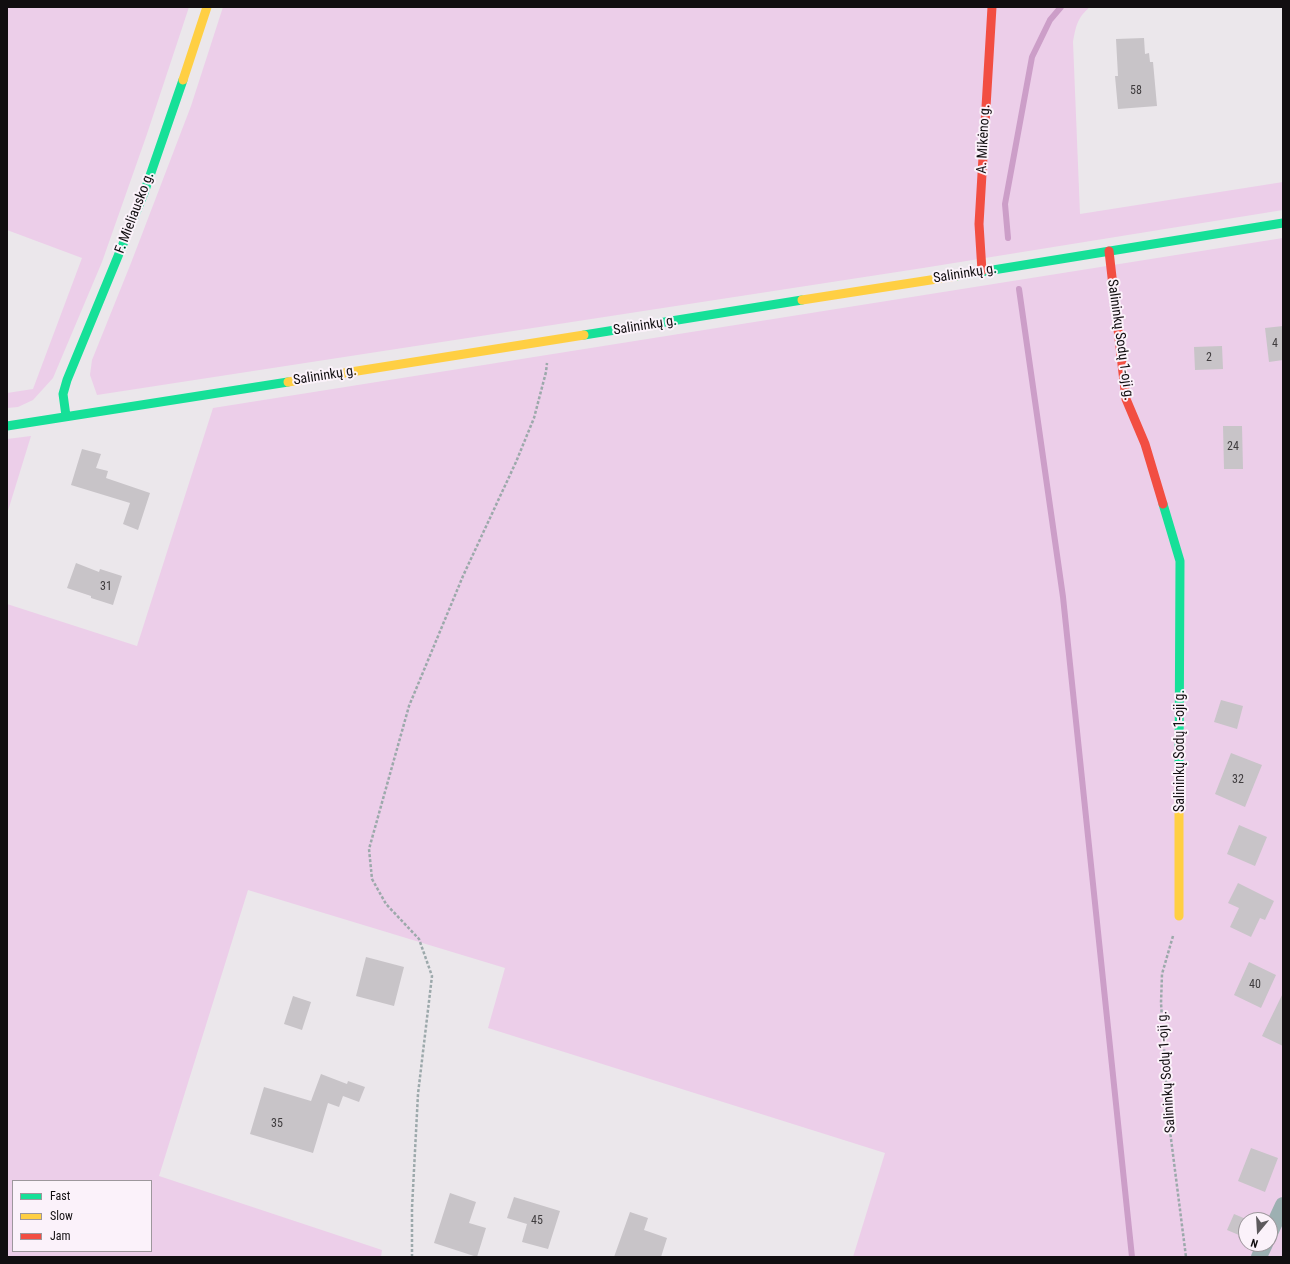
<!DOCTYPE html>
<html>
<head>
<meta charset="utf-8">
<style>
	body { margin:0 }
	#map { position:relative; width:1290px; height:1264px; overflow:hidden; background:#ebe7eb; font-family:"Roboto Condensed",sans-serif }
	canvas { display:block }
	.frame { position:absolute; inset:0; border:8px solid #110e10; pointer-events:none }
	.legend { position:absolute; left:12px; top:1180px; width:140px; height:72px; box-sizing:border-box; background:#fbf2fa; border:1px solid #9d979c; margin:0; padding:5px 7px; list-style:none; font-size:12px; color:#110e10 }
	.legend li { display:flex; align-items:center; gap:8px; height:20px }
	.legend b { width:20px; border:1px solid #9d979c }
	.north { position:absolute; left:1238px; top:1212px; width:40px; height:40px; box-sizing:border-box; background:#fbf2fa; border:1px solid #9d979c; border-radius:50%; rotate:198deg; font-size:11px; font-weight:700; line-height:16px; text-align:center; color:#110e10 }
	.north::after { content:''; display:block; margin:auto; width:14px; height:18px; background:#5d5a5d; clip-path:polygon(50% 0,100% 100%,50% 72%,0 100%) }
</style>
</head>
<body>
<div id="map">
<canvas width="1290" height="1264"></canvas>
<div class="frame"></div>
<ul class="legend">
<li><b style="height:5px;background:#16e098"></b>Fast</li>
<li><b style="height:5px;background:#ffcf43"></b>Slow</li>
<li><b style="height:5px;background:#f24e42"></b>Jam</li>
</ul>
<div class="north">N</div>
</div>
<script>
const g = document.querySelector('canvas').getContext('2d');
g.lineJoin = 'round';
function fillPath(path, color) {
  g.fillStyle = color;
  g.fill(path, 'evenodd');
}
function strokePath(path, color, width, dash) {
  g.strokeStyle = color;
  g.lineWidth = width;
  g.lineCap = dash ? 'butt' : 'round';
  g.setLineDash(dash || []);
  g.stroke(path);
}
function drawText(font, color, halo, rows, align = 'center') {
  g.font = font + ' "Roboto Condensed",sans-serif';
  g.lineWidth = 4;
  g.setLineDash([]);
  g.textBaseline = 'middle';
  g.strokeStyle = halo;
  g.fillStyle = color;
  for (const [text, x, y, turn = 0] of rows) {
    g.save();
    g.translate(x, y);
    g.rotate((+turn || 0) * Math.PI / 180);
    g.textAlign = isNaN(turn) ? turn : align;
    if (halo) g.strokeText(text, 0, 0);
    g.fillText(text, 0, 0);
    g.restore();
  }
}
fillPath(new Path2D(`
	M7 7H189L147 134 102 262 53 378 33 400 18 407 7 408V393L33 389 82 258 7 230Z
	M223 7H1090C1077 18 1076 26 1073 42L1080 214 1283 182V210L923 268 97 395 90 375 92 360 131 263 191 106Z
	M1283 238V1257H853L885 1153 488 1028 505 968 248 890 159 1176 382 1250 381 1257H7V604L137 646 213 408ZM13 1181H151V1251H13ZM1246 1220H1270V1244H1246Z
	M31 436 7 514V439Z`), '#eccee9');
strokePath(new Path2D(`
	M1008 238 1005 204 1032 57 1050 20 1061 7
	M1019 289 1063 597 1132 1257`), '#cc9ec8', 6);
fillPath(new Path2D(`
	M1144 38 1145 54 1149 53 1150 62H1153L1157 106 1118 109 1115 76H1118L1116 39Z
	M1283 326V360L1269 362 1265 328Z
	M1222 346 1223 369 1195 370 1194 347Z
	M1223 426H1242L1243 469H1224Z
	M82 449 101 454 96 468 108 471 106 478 150 493 138 530 123 524 130 503 71 485Z
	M76 563 99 572 100 569 122 576 113 605 91 598V596L67 588Z
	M1221 700 1243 706 1237 729 1214 722Z
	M1231 753 1262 765 1245 807 1215 794Z
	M1239 825 1267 837 1255 866 1227 854Z
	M1238 883 1274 901 1265 920 1260 918 1251 937 1230 927 1239 908 1228 903Z
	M366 957 404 967 394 1006 356 996Z
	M1249 962 1276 975 1261 1008 1234 995Z
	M1283 993V1046L1262 1036Z
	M293 996 311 1002 302 1030 284 1024Z
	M321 1074 347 1084 348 1081 365 1087 359 1102 343 1096 339 1107 328 1103 313 1153 250 1134 264 1087 311 1101Z
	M1251 1148 1278 1158 1265 1192 1238 1181Z
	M450 1193 476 1202 469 1223 486 1228 477 1257 434 1243Z
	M514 1197 560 1211 548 1249 522 1242 527 1224 507 1218Z
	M630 1212 648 1218 644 1230 667 1238 661 1257H614Z
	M1234 1214 1246 1219V1238L1227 1230Z`), '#c8c4c8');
strokePath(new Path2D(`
	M1173 936 1162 974 1161 1003 1169 1123 1186 1257
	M412 1257V1208L418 1094 432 976 419 939 386 904 372 879 369 849 409 706 463 576 516 462 534 418 546 372 547 363`), '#9ca9ab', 2.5, [3, 2]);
strokePath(new Path2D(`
	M1270 1233 1283 1205
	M1259 1257 1265 1244`), '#9db0b2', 16);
strokePath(new Path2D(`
	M956 276 1283 223
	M584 335 802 300
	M66 416 63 394 67 380 144 193 183 80
	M7 426 288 382
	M1163 504 1180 561 1179 774`), '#16e098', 9);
strokePath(new Path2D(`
	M183 80 207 7
	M802 300 956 276
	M288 382 584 335
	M1179 916V774`), '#ffcf43', 9);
strokePath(new Path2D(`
	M1109 251 1126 399 1145 444 1163 504
	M982 271 979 224 992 7`), '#f24e42', 9);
drawText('12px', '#3f3c3e', null, [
	["58",1136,91],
	["4",1275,344],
	["2",1209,358],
	["24",1233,447],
	["31",106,587],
	["32",1238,780],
	["40",1255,985],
	["35",277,1124],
	["45",537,1221]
]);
drawText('14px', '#110e10', '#fbf2fa', [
	["A. Mikėno g.",984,139,-87],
	["F. Mieliausko g.",135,213,-69],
	["Salininkų g.",965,274,-9],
	["Salininkų g.",645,326,-9],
	["Salininkų Sodų 1-oji g.",1120,340,82],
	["Salininkų g.",325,376,-9],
	["Salininkų Sodų 1-oji g.",1180,751,-90],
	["Salininkų Sodų 1-oji g.",1167,1072,-94]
]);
</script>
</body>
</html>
